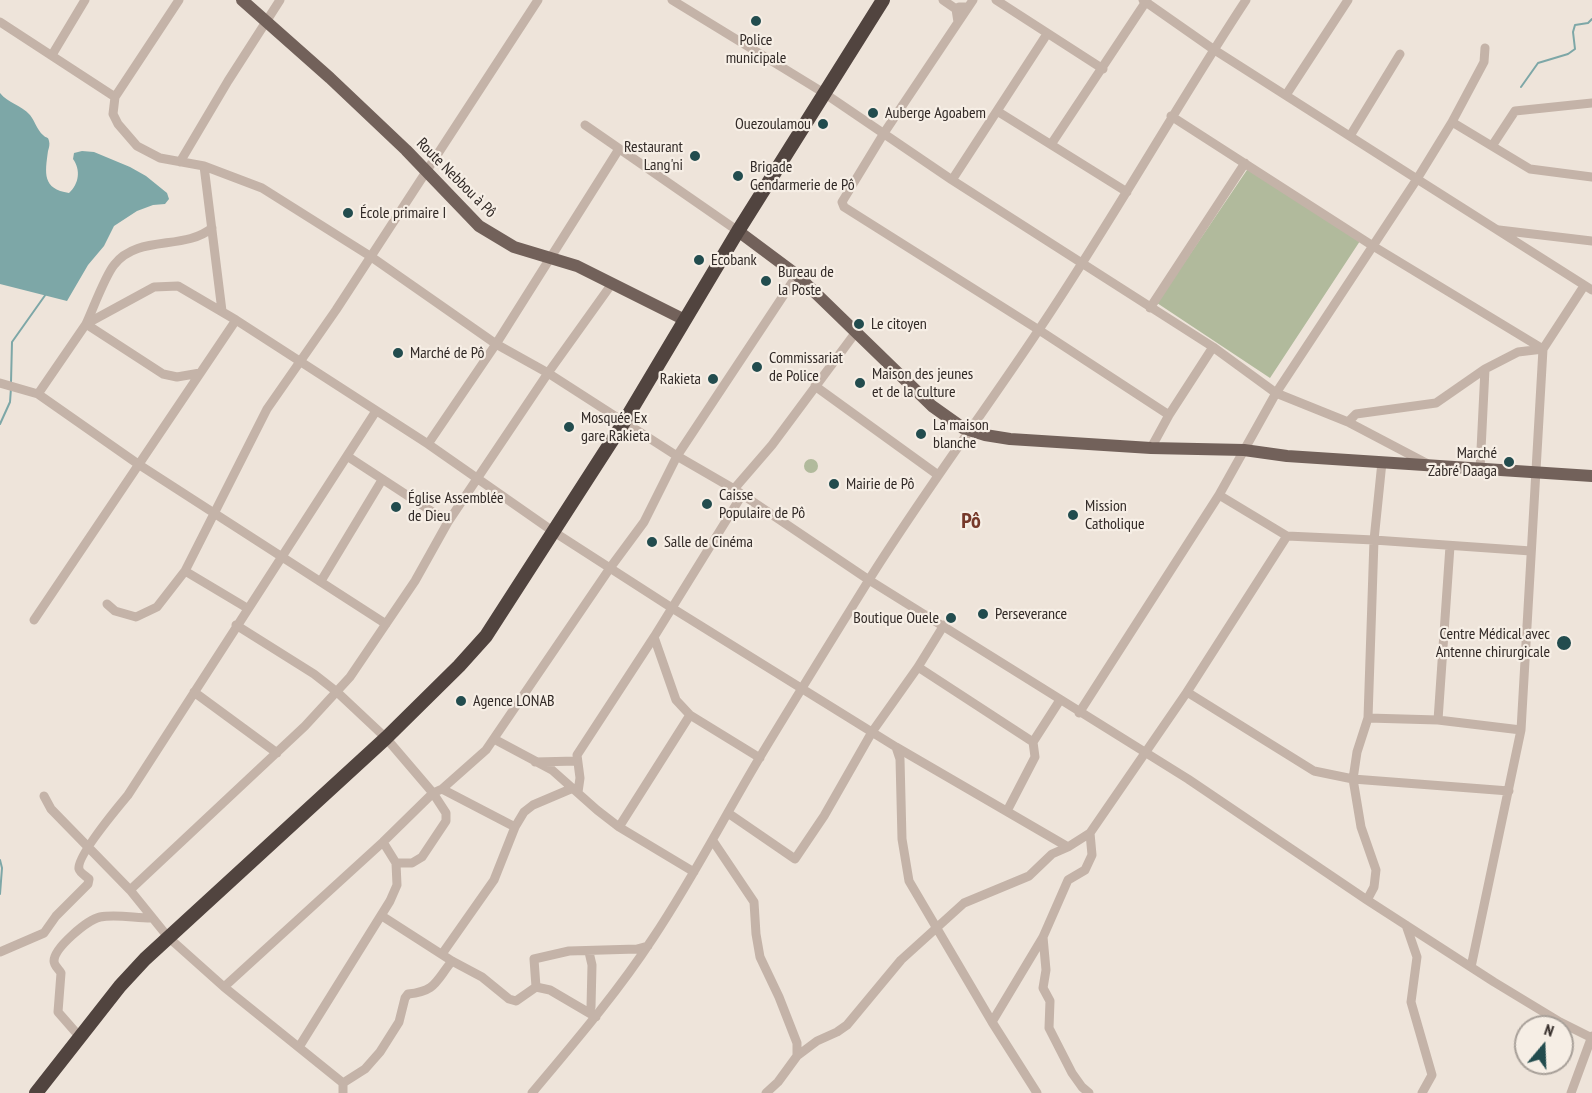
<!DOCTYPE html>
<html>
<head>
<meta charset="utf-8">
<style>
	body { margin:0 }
	#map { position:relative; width:1592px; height:1093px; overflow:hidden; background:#eee4da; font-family:"PT Sans Narrow",sans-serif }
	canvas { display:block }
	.north { position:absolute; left:1514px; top:1015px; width:60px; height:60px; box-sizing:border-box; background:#f6eee5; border:2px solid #a8a099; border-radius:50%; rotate:19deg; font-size:16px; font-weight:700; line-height:24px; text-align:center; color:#322a27 }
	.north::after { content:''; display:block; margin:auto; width:21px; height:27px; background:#224c4e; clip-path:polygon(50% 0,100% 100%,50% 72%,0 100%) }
</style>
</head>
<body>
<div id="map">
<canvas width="1592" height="1093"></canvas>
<div class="north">N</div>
</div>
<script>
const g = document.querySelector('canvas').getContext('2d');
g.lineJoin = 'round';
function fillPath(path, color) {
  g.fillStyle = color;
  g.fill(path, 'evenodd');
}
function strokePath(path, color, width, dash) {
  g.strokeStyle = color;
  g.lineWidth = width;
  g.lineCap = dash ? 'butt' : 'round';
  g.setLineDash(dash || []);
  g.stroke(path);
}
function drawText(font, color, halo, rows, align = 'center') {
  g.font = font + ' "PT Sans Narrow",sans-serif';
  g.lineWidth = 4.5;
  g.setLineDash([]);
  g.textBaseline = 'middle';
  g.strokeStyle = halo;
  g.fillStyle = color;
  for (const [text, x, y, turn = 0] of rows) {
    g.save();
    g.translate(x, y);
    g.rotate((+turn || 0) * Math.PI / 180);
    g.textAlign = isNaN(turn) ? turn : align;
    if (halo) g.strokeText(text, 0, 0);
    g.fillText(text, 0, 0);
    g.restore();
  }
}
fillPath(new Path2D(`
	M1249 167 1360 241 1270 378 1157 303Z
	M804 466a7 7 0 1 1 14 0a7 7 0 1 1-14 0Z`), '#b1ba9c');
fillPath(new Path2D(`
	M0 93C8 103 21 105 30 115 35 121 37 130 43 135 47 139 48 136 49 141 50 144 49 148 48 151 45 173 42 189 69 193 79 184 81 170 73 159L74 153 82 151 94 152 130 167 146 176 167 193 169 199 165 204 153 205 137 211 114 226 104 246 88 265 67 301 0 284Z`), '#7da7a7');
strokePath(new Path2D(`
	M1521 87 1538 63 1568 54 1575 49 1573 32 1575 25 1588 23 1592 19
	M11 382 12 342 46 294
	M0 424 10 402 11 388
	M0 860 2 868 0 894`), '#7da7a7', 2);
strokePath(new Path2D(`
	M672 0 824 93 952 180 1213 347 1276 393 1348 422 1426 463
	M943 0 956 9
	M973 0 884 133 842 202 844 207 1039 330 1169 415
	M996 0 1103 69
	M0 22 115 97 113 114 118 124 137 146 160 158 204 166 262 188 370 256 496 344 548 373 677 456 734 489 869 580 1188 779 1367 900 1494 982 1560 1022 1592 1038
	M958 22 956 9 959 7H968
	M1485 48 1484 62 1452 122 1417 179 1592 290
	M52 55 85 0
	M1286 95 1348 0
	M115 97 179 0
	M997 111 1127 192
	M1171 116 1373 246 1543 349
	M1452 122 1530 169 1592 177
	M585 125 738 231
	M1350 136 1400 54
	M1052 143 1147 0
	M1492 146 1515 111 1592 103
	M180 162 228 81 280 0
	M204 166 222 311
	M952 180 1047 34
	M1499 230 1592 241
	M1150 308 1245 163
	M200 373 177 377 163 374 86 324C93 309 105 276 114 265 138 234 184 251 212 228
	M0 383 38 394 138 464 386 624
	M815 386 938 475
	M38 394 86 324 154 287 178 286 236 320
	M1348 422 1356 414 1436 403 1485 369 1518 352 1543 349
	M428 444 496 344 619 149
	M1151 448 1169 415 1213 347
	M347 456 448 522
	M1480 470 1485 369
	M734 489 772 445 856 332
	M1287 536 1374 540 1531 551
	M185 571 247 608
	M321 581 382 480
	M107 604 115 611 136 617 157 607 185 571 267 409 336 310 538 0
	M34 620 236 320 428 444 554 532 672 608 896 747 1068 847
	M236 625 314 674 337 692 386 738 433 793 446 813V821L422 857 412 863H396
	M654 637 676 700 690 715 760 758
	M918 667 1033 742
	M194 692 277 753
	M1187 692 1314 771 1353 779 1509 791
	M1079 713 1219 495 1276 393 1417 179 1213 49 1143 0
	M1368 718 1438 720 1521 730
	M1438 720 1450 546
	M494 739 552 770 597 810 619 827 694 872
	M896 747 900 759 902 839 909 881 992 1022 1037 1093
	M535 762 577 761
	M442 789 515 827
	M578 792 580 778 577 755 654 637 742 495
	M44 796 51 809 130 890 168 937 224 987 343 1083V1093
	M1007 811 1035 757 1033 742 1060 700
	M728 813 795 859 824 816 872 732 918 667 944 625
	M619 827 690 715
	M713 841 754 902 756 934 760 957 779 997 797 1043V1056
	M130 890 305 726 350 677 415 581 448 522 548 373 611 285
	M1367 900 1374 887 1376 870 1361 827 1353 779 1357 752 1368 718 1374 540 1382 462
	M382 916 452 961 482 977 509 999 516 1001 536 987 550 990 596 1017
	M1406 925 1417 957 1411 1002 1432 1075 1422 1093
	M1043 937 1046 970 1043 988 1050 1001 1049 1028 1072 1073 1082 1087 1089 1093
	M0 952 44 933 56 916 88 884 89 879C86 876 80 873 79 869 76 857 118 807 128 795L376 411
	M589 952 592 965 591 1007 589 1013
	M442 954 494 880 515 827 524 812 533 805 573 788
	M1471 967 1521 730 1543 349 1584 286
	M224 987 383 842 433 793 442 789 486 750 610 568 644 522 677 456 797 275
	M536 987 534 959 569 951 637 949 648 946
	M992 1022 1043 937 1068 880 1085 870 1092 855 1090 833
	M79 1036 58 1012 61 973C59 969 54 966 54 961 54 948 87 920 100 917 116 914 135 918 151 918
	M299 1047 390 901 397 885 396 863 383 842
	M343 1083 365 1069 380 1052 399 1022 405 998 408 994C436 991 435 982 452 961
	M532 1093C574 1043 617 993 653 938 692 880 724 817 760 757 795 699 831 641 867 583 921 496 983 414 1040 328 1112 221 1175 108 1246 0
	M766 1093 778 1082 797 1056 817 1041 837 1032 847 1025 901 960 964 903 1029 876 1052 854 1068 847 1090 833 1187 692 1287 536 1219 495
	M1571 1093 1592 1036`), '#c4b3a8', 9);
strokePath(new Path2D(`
	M242 0 330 78 406 150 479 226 514 247 577 266 685 320
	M738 231 797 275 932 406 963 428 985 435 1010 439 1151 448 1244 450 1287 456 1592 476`), '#72615a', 12);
strokePath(new Path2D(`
	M36 1093 120 986 145 959 386 738 459 666 486 636 624 422 738 231 883 0`), '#51443f', 14);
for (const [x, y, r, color] of [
	[756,21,6,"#224c4e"],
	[873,113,6,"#224c4e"],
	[823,124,6,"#224c4e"],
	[695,156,6,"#224c4e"],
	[738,176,6,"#224c4e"],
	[348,213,6,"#224c4e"],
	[699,260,6,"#224c4e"],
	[766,281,6,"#224c4e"],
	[859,324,6,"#224c4e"],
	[398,353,6,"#224c4e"],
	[757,367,6,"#224c4e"],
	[713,379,6,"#224c4e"],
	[860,383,6,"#224c4e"],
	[569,427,6,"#224c4e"],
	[921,434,6,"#224c4e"],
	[1509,462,6,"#224c4e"],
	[834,484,6,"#224c4e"],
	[707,504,6,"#224c4e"],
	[396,507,6,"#224c4e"],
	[1073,515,6,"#224c4e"],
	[652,542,6,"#224c4e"],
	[983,614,6,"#224c4e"],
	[951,618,6,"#224c4e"],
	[1564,643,8,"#224c4e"],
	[461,701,6,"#224c4e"]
]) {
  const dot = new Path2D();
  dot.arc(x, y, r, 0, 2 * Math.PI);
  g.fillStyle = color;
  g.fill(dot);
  strokePath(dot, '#f6eee5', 2);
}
drawText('16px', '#322a27', '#f6eee5', [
	["Police",756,40,"center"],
	["municipale",756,58,"center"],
	["Auberge Agoabem",885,113],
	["Ouezoulamou",811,124,"right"],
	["Restaurant",683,147,"right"],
	["Lang'ni",683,165,"right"],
	["Brigade",750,167],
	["Gendarmerie de Pô",750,185],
	["École primaire I",360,213],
	["Ecobank",711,260],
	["Bureau de",778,272],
	["la Poste",778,290],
	["Le citoyen",871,324],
	["Marché de Pô",410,353],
	["Commissariat",769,358],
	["de Police",769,376],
	["Maison des jeunes",872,374],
	["et de la culture",872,392],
	["Rakieta",701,379,"right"],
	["Mosquée Ex",581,418],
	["gare Rakieta",581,436],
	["La maison",933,425],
	["blanche",933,443],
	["Marché",1497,453,"right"],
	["Zabré Daaga",1497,471,"right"],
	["Mairie de Pô",846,484],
	["Caisse",719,495],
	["Populaire de Pô",719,513],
	["Église Assemblée",408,498],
	["de Dieu",408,516],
	["Mission",1085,506],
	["Catholique",1085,524],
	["Salle de Cinéma",664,542],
	["Perseverance",995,614],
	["Boutique Ouele",939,618,"right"],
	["Centre Médical avec",1550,634,"right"],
	["Antenne chirurgicale",1550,652,"right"],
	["Agence LONAB",473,701]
], 'left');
drawText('16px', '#322a27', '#f6eee5', [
	["Route Nebbou à Pô",456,178,45]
]);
drawText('bold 22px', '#76392a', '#f6eee5', [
	["Pô",971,522]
]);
</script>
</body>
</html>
